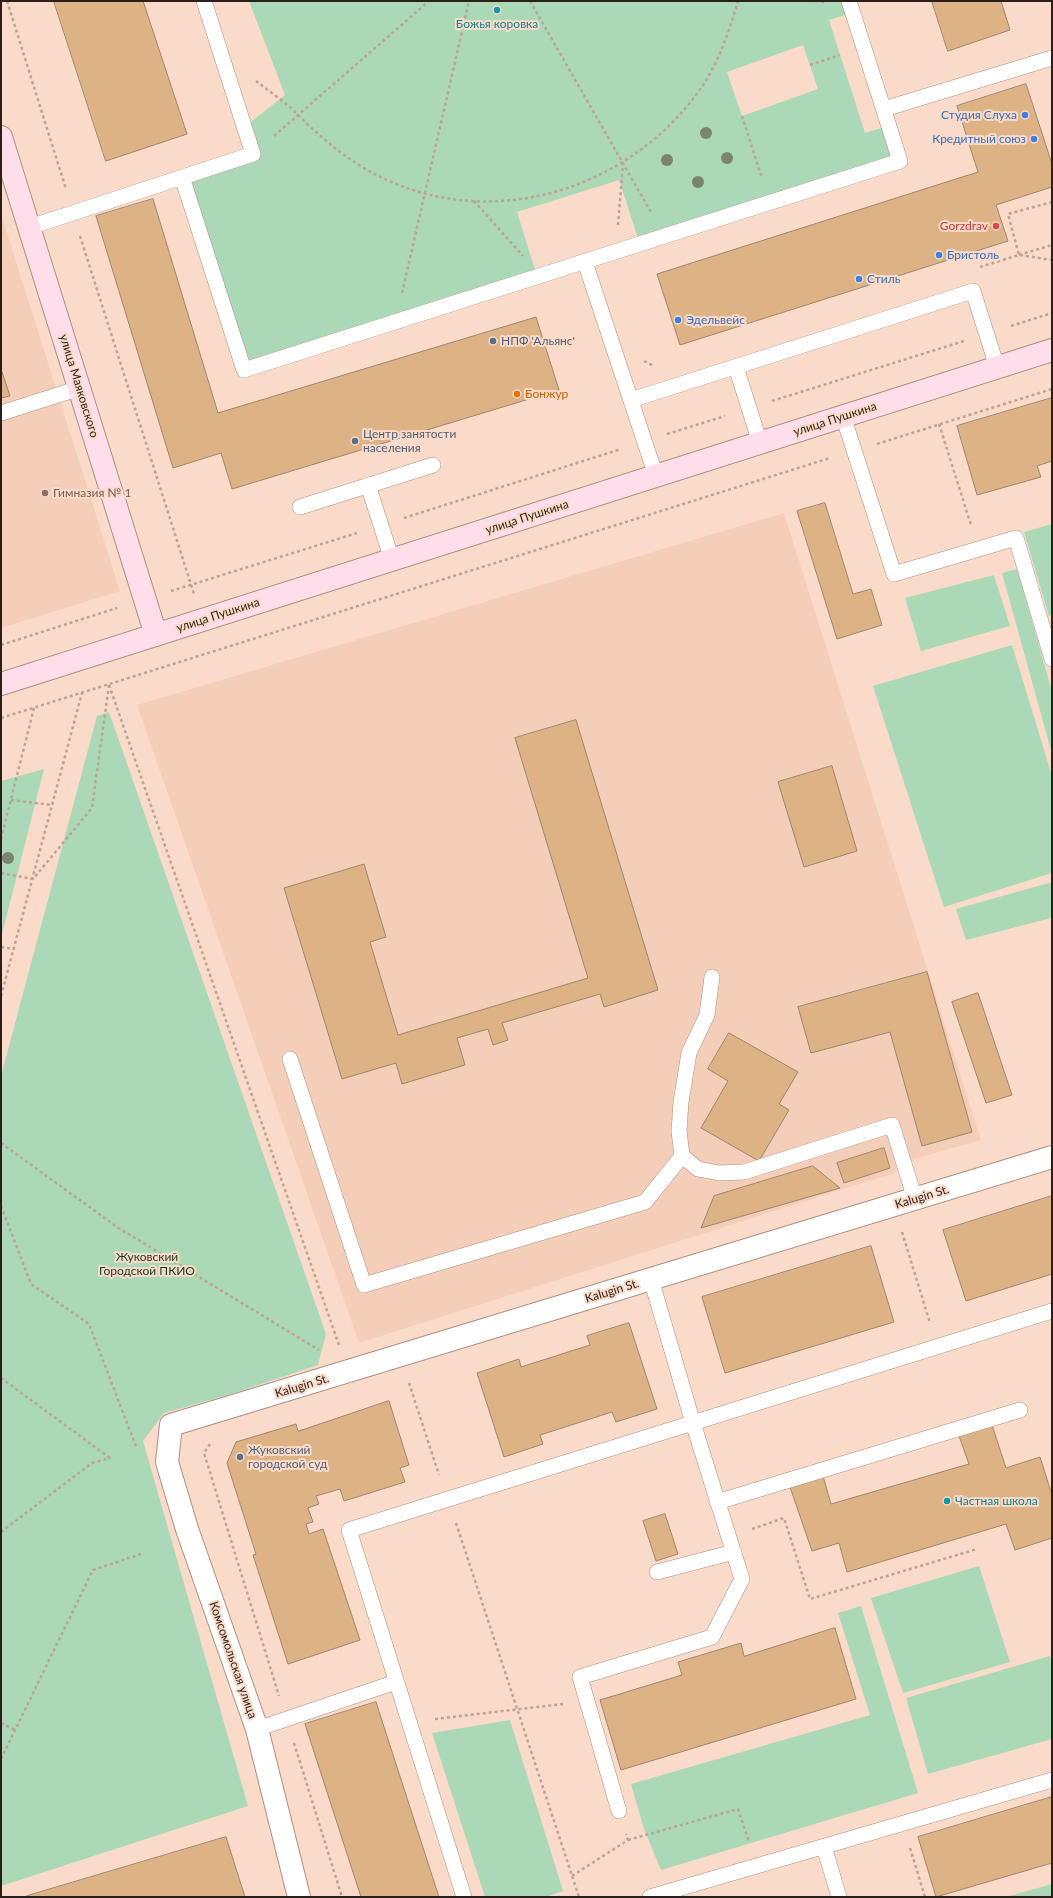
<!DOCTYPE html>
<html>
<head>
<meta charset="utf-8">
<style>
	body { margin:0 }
	#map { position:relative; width:1053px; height:1898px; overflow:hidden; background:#fadbc9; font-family:Lato,sans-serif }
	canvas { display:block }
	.frame { position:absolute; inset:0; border:2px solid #2a1f19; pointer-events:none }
</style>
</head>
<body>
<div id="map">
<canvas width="1053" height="1898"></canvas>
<div class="frame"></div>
</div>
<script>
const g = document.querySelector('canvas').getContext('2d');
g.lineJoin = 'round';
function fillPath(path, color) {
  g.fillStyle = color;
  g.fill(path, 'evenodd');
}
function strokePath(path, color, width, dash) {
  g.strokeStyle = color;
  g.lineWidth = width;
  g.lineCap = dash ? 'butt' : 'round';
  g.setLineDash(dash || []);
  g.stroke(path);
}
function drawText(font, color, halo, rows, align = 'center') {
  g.font = font + ' Lato,sans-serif';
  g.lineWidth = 4;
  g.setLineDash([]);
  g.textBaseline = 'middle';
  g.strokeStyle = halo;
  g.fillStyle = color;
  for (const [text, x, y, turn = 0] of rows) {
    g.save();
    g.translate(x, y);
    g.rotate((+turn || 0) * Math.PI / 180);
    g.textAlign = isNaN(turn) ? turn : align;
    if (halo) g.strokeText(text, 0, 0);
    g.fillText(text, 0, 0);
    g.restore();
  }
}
fillPath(new Path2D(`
	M1 214 120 591 1 628Z
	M784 513 981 1140 900 1163 894 1173 359 1343 137 705Z`), '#f5ceba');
fillPath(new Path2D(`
	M249 1H844L848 14 829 20 865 133 885 127 894 158 638 238 619 180 517 212 536 273 247 364 189 180 259 158 248 124 285 95ZM803 45 818 89 742 116 727 72Z
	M1052 524V615L1049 616 1024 532Z
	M1017 569 1052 691V754L1002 573Z
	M994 575 1010 626 921 651 905 598Z
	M1012 645 1052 776V873L944 907 873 686Z
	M109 712 326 1334 318 1365 231 1394 164 1413 143 1441 248 1806 1 1886V1076L97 716Z
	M44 769 1 938V781Z
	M1052 882V919L1051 918 966 940 956 909Z
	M979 1566 1010 1662 903 1693 871 1598Z
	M861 1606 918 1793 661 1870 644 1829 631 1784 870 1715 838 1613Z
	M1050 1656 1052 1662V1739L928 1774 906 1698Z
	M510 1720 563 1891 546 1897H485L432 1733Z
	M1052 1884V1897H1006Z`), '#abd8b6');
const building = new Path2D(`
	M54 1H143L187 134 106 161Z
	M932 1H1001L1010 30 948 51Z
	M1026 84 1052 164V187L996 205 1008 241 680 345 657 274 978 172 957 106Z
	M153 199 218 413 536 317 559 390 232 489 221 453 173 468 96 216Z
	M1 369 10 396 1 398Z
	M1052 398V461L1037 466 1041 477 977 495 957 426Z
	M825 503 853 594 871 589 882 625 837 639 797 511Z
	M576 720 658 990 604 1007 600 994 502 1023 508 1040 493 1045 488 1029 457 1038 465 1065 402 1084 396 1063 342 1079 284 888 364 864 386 937 370 942 398 1035 588 978 515 738Z
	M832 766 857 851 804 867 778 782Z
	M927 972 972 1132 922 1146 890 1032 811 1053 798 1007Z
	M978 993 1012 1095 986 1103 952 1002Z
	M729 1033 798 1072 779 1104 789 1110 759 1161 701 1128 728 1081 708 1069Z
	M884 1148 890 1168 844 1183 837 1163Z
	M813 1166 840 1188 701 1228 714 1196Z
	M1052 1196V1274L966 1301 943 1230Z
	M871 1246 894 1322 725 1373 702 1297Z
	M629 1323 657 1409 616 1422 612 1412 540 1435 543 1444 504 1457 477 1373 519 1359 521 1367 590 1345 587 1336Z
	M389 1401 409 1465 400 1468 405 1482 344 1501 340 1489 316 1496 319 1504 308 1508 313 1522 306 1524 309 1534 323 1529 360 1640 288 1664 253 1555 256 1554 227 1463 236 1442 296 1424 298 1431Z
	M992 1425 1006 1468 1040 1457 1052 1495V1538L1015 1550 1006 1524 847 1572 839 1543 812 1551 790 1487 823 1476 831 1504 969 1464 959 1436Z
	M665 1514 678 1554 656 1561 643 1521Z
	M835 1628 856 1699 621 1770 600 1700 682 1675 678 1662 741 1643 744 1656Z
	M376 1702 384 1727 439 1897H361L305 1724Z
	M1052 1797V1863L936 1897 918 1837Z
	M226 1837 245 1897H28L27 1896Z`);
fillPath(building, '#ddb386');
strokePath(building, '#9b866f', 1);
const lane = new Path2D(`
	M884 109 1052 58
	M182 177 244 370 900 161 849 1
	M30 227 253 154 204 1
	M585 262 656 476
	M736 367 760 443
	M631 400 973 291 997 367
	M1 413 80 388
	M843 416 894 574 1016 538 1052 659
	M368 485 392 560
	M300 507 433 465
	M712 977 707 1015 689 1053 681 1102 679 1131 682 1156 698 1169 719 1173 744 1172 892 1125 915 1199
	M290 1059 364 1285 645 1202 682 1156
	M717 1502 1020 1410
	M657 1572 734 1552
	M257 1729 396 1682
	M619 1811 580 1677 712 1637 742 1579 693 1423 651 1279
	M824 1847 839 1897
	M464 1897 349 1530 1052 1311
	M650 1897 1052 1780`);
const street = new Path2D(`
	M299 1897 257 1729 187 1529 167 1462 171 1425 1052 1157`);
const secondary = new Path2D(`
	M1 137 156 635
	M1 684 1052 350`);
strokePath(lane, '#ac8f7f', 16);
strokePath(street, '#ac8f7f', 24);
strokePath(secondary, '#ac8f7f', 24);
strokePath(new Path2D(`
	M7 1 66 189
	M530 1 652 214
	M815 1 824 2
	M810 65 840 55
	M256 81C270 92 287 103 299 116 321 137 342 156 369 171 480 233 617 196 693 99 716 70 728 36 738 1
	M742 116 762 178
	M274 136 429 1
	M474 201 523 256
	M618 225 623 164
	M80 236 194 594
	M1019 255 1052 245
	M1020 255 1052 260
	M980 267 1019 255 1008 214 1052 202
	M402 293 469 1
	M1011 326 1052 313
	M644 361 654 366
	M772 401 964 341
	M939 424 971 525
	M667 434 725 416
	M877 444 1052 389
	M404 518 621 449
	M171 591 357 533
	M1 645 117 608
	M109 685 339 1345
	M1 718 830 458
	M11 800 52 805
	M1 839 34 708
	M1 873 33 879 92 808 109 685
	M1 947 14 949
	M1 996 82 693
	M1 1143 117 1227 319 1350
	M1 1206 31 1284 89 1324 137 1449
	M902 1232 930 1323
	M1 1378 110 1458
	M409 1383 439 1475
	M210 1444 204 1453 279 1696
	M456 1523 579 1897
	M752 1529 784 1518 810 1599 977 1549
	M1 1532 92 1463 110 1458
	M435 1719 563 1704
	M1 1723 15 1730
	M294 1743 342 1897
	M1 1759 93 1570 141 1554
	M628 1840 738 1809 749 1842
	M910 1848 925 1897
	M572 1876 628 1840 626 1834`), '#bca394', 2.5, [3, 3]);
strokePath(lane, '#fff', 15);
strokePath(street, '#fff', 22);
strokePath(secondary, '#fedeeb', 22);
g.fillStyle = '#7c846d';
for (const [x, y] of [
	[706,133],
	[727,158],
	[667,160],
	[698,182],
	[8,858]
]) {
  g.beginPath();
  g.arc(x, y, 6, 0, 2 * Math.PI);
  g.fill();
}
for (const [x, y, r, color] of [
	[497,10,4,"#0f9aa8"],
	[1025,115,4,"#3f7fe0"],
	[1034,139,4,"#3f7fe0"],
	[996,226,4,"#e0444e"],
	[939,255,4,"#3f7fe0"],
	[859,279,4,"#3f7fe0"],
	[678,320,4,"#3f7fe0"],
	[493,341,4,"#5c6f8a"],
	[517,394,4,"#e8710a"],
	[355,441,4,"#5c6f8a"],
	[45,493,4,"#8d6e63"],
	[240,1457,4,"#5c6f8a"],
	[947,1501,4,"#0f9aa8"]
]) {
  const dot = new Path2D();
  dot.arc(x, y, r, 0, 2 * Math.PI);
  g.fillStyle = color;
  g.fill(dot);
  strokePath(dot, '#fadbc9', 1.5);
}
drawText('12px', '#0d838f', '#fadbc9', [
	["Божья коровка",497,24],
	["Частная школа",955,1501,"left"]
]);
drawText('12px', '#366cbe', '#fadbc9', [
	["Студия Слуха",1017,115,"right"],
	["Кредитный союз",1026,139,"right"],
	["Бристоль",947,255],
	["Стиль",867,279],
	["Эдельвейс",686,320]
], 'left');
drawText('12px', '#be3a42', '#fadbc9', [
	["Gorzdrav",988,226]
], 'right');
drawText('12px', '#4e5e75', '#fadbc9', [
	["НПФ 'Альянс'",501,341],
	["Центр занятости",363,434],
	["населения",363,448],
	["Жуковский",248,1450],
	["городской суд",248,1464]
], 'left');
drawText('12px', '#2a1f19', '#fadbc9', [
	["улица Маяковского",79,386,73],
	["улица Пушкина",835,419,-18],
	["улица Пушкина",527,517,-18],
	["улица Пушкина",218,615,-18],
	["Kalugin St.",922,1197,-17],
	["Kalugin St.",612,1291,-17],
	["Kalugin St.",302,1386,-17],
	["Комсомольская улица",233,1660,71]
]);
drawText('12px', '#c56008', '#fadbc9', [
	["Бонжур",525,394]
], 'left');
drawText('12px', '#785e54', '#fadbc9', [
	["Гимназия № 1",53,493]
], 'left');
drawText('12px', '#143c22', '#fadbc9', [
	["Жуковский",147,1257],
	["Городской ПКИО",147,1271]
]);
</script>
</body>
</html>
